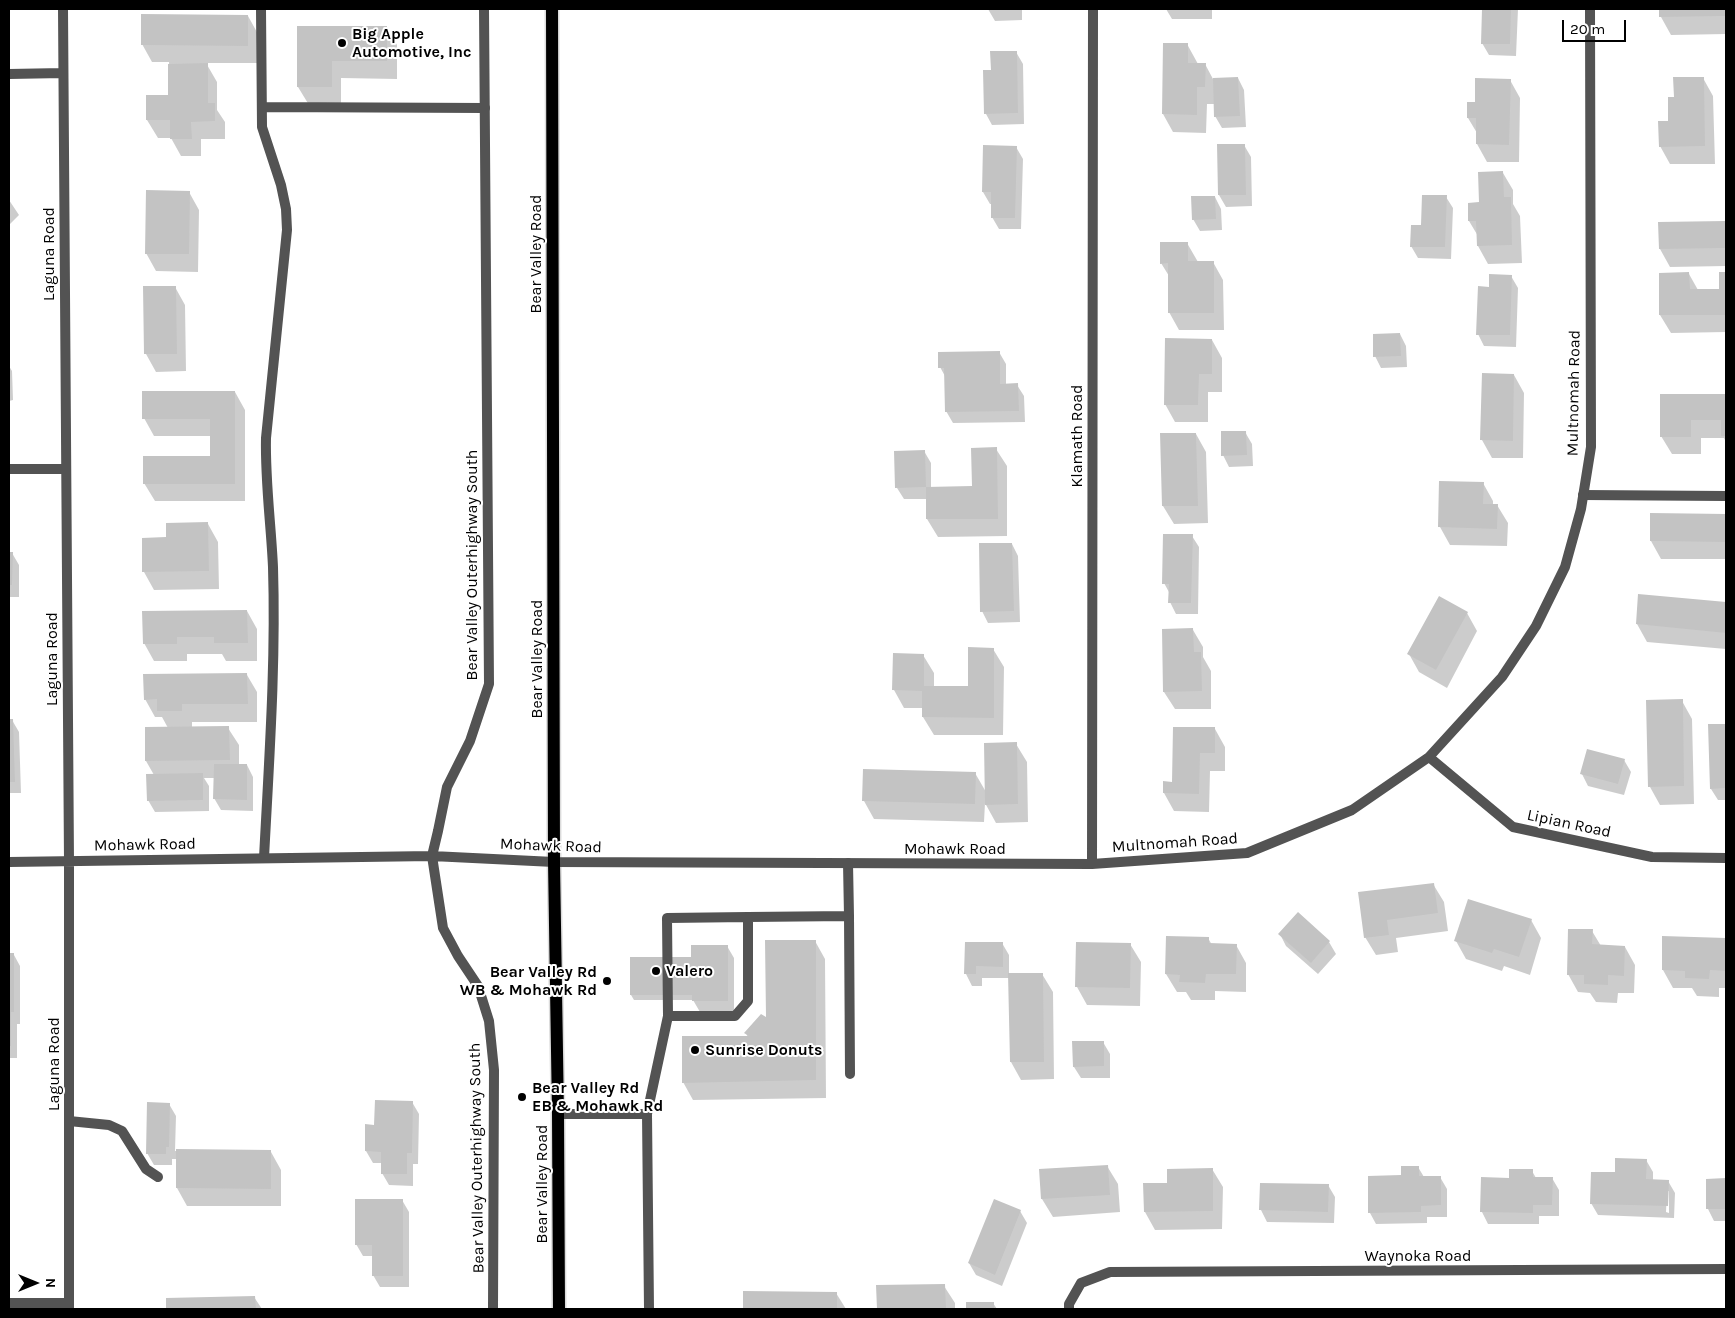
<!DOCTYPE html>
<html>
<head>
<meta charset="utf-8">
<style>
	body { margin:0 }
	#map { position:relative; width:1735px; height:1318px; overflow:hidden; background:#fff; font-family:Karla,sans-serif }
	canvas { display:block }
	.frame { position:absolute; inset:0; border:10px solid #000; pointer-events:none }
	.north { position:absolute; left:10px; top:1258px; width:50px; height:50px; -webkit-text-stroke:4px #fff; paint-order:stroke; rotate:90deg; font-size:14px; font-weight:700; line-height:20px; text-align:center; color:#000 }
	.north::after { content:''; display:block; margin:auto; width:18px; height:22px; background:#000; clip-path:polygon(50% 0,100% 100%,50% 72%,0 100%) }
	.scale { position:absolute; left:1562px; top:20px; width:64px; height:22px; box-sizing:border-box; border:2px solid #000; border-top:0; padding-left:6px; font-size:15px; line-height:18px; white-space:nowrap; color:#000; -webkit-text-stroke:4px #fff; paint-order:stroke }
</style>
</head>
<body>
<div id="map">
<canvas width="1735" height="1318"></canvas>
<div class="frame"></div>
<div class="north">N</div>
<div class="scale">20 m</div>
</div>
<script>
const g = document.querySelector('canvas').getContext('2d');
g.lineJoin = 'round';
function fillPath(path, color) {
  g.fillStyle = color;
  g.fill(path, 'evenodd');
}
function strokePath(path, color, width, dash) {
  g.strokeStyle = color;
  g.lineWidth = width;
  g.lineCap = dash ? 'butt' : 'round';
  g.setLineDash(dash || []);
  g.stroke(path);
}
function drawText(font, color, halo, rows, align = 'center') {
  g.font = font + ' Karla,sans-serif';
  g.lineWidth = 4;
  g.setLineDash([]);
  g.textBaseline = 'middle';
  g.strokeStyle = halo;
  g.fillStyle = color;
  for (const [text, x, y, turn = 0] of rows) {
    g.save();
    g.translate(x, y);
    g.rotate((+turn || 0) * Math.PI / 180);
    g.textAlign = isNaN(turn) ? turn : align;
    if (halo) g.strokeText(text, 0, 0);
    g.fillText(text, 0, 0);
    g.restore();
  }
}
fillPath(new Path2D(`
	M988 9H1022V20L995 21Z
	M1166 9H1212V19H1172Z
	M1483 9H1518L1516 56 1489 55 1482 43Z
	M1661 9H1726V34L1671 35 1661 17Z
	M248 16 258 34V63H206L217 82V110L225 122V139H201V156H181L171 138H158L147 120V97L170 96 169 62H152L142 44Z
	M298 27H387L397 45V79L341 78V104L309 105 298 87Z
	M1164 44H1187L1198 64H1205L1213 79 1238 78 1244 90 1246 127 1222 128 1215 116V104H1207L1206 133 1173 132 1163 114Z
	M1016 52 1023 64 1024 124 992 125 986 114 992 71Z
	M1703 78 1713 96 1715 164H1670L1660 146 1670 122 1675 98Z
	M1510 80 1520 98 1519 162H1487L1477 144V133L1468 118 1476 104Z
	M1244 145 1251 157 1252 206 1226 207 1219 195Z
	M1016 147 1023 159 1021 229H999L992 217V204H990L983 192Z
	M1503 173 1513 190V204L1520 216 1522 263 1488 264 1478 246V236L1469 221Z
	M189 192 199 210 198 272 156 271 146 253Z
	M1215 197 1221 209 1222 230 1200 231 1193 219Z
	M1446 197 1453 208 1451 259 1418 258 1411 246 1422 227Z
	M9 200 19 215 9 225Z
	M1726 223V266L1670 267 1660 249V224Z
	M1187 243 1198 262H1213L1223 280 1224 330H1179L1169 312V276L1161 263Z
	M1720 273H1726V332L1671 333 1660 315V274H1689L1698 290H1721Z
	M1511 276 1518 288 1516 347 1484 346 1478 334 1490 288Z
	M175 287 185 305 186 371 156 372 146 354Z
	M1400 334 1406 346 1407 367 1381 368 1375 356Z
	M1212 340 1222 358V392H1208V422H1175L1165 404Z
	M999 352 1006 364V385H1017L1024 396 1025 422 953 423 946 411V378L940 367Z
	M9 366 12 371 13 400 9 401Z
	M1514 375 1524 393 1523 458H1492L1482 440Z
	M235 392 245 410V501H155L144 483 211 457V436H154L144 418Z
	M1661 395H1726V442L1724 438H1701V454H1672L1661 436Z
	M1245 432 1252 444 1253 466 1229 467 1223 455Z
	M1196 434 1206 452 1208 523 1174 524 1163 506 1161 435Z
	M996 449 1007 466V536L938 537 927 519V499H904L897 488 924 451 931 463V488H973Z
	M1483 483 1493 501V505H1497L1508 523 1507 546 1450 545 1440 527Z
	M1651 514 1726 515V559H1661L1651 541Z
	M208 524 218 542 219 589 154 590 144 572 143 539H168Z
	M1192 536 1199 547 1198 614H1176L1170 602V594L1164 583Z
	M1012 544 1018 556 1020 622 988 623 982 611Z
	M9 553H12L19 565V597H9Z
	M1640 595 1726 604V649L1647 642 1637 624Z
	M247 611 257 629V661H226L222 654H187V661H154L144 643Z
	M1467 613 1477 631 1447 688 1419 672 1409 654Z
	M1193 630 1203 647V657L1211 671V709H1175L1164 692Z
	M993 649 1004 667 1003 735H934L923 717V708H904L894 690 923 655 934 673V687L969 688Z
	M247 675 257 692V722H192V728H228L239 745V765H247L253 777V811L221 810 214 798 215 778H204L209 786V811L155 812 148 800 154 775 146 761 168 728 162 717H155L145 699Z
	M1682 701 1692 719 1694 804 1660 805 1650 787Z
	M12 720 19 732 21 793H9V721Z
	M1709 725H1726V800H1718L1711 789Z
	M1215 729 1225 747V771H1210L1209 812 1174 811 1164 793Z
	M1016 744 1027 762 1028 822 996 823 985 803 984 822 874 819 864 801 975 773 986 792Z
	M1624 760 1631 772 1624 795 1588 786 1582 774Z
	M1433 884 1444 902 1448 931 1396 938 1398 952 1376 955 1365 937 1360 893Z
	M1298 914 1329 942 1336 954 1318 974 1286 946 1280 934Z
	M1531 920 1541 938 1530 975 1504 966 1502 971 1466 959 1456 941Z
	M1592 931 1601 946 1625 947 1635 965 1634 993H1618L1617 1003 1596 1002 1590 993 1578 992 1568 974Z
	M1208 938 1212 945H1236L1246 963V992L1215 991V1000H1191L1186 992H1177L1166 974Z
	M1664 938 1726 939V988H1719V997L1697 996 1692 988H1673L1663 970Z
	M815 941 825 959 826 1098 693 1100 683 1082 748 1038 746 1033 767 1020Z
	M1002 943 1009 955V975L1042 974 1053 992 1054 1079 1021 1080 1011 1062 1010 978H982V986H972L966 974Z
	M1130 944 1141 962 1140 1006 1087 1005 1077 987Z
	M727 946 734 958V1012H700L693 1000H634L631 995 691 958Z
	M9 955H14L20 966V1024H17V1058H9Z
	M1103 1042 1110 1054V1078H1081L1074 1067Z
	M412 1102 419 1114 418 1164H413V1186L389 1185 382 1173V1163H373L366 1151 375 1126Z
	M169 1104 176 1116 175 1151 271 1152 281 1170V1206H187L177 1188V1159H172V1165H154L147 1153Z
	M1646 1160 1653 1172V1181H1668L1675 1193 1674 1218 1598 1215 1591 1203 1616 1174ZM1667 1191H1669V1213L1666 1212Z
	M1107 1166 1118 1184 1120 1212 1053 1217 1042 1199 1041 1170Z
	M1418 1167 1424 1177H1440L1447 1189V1217H1427V1223L1376 1224 1370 1213 1402 1176Z
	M1212 1169 1223 1187 1222 1229 1155 1230 1145 1212V1185L1168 1184Z
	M1532 1171 1536 1178H1552L1559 1190V1216H1539V1224H1488L1482 1212 1510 1179Z
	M1707 1180H1726V1221H1714L1708 1209Z
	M1261 1184 1328 1185 1335 1197 1334 1223 1267 1222 1261 1210Z
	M402 1200 409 1212V1287H380L373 1275V1256H363L356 1244Z
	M1020 1211 1027 1223 1002 1286 976 1275 969 1263Z
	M944 1286 955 1303V1309H878V1287Z
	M744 1292 836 1293 846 1309H744Z
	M254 1297 262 1309H167V1299Z
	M967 1303H993L997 1309H968Z`), '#0003');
fillPath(new Path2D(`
	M1482 9H1511L1510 44H1481Z
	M1659 9H1726V16L1659 17Z
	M141 14 248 15V46L141 45Z
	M297 26H387V61H332V87H297Z
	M1163 43H1188V63H1206L1205 87H1197V115L1162 114Z
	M990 51H1017L1018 113 984 114 983 70H991Z
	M208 63V103H215V121L191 122 192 139H170V120H146V95H168V64Z
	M1238 77 1240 116 1214 117 1213 78Z
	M1673 77H1704L1705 146 1659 147 1658 121H1668V97H1674Z
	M1475 78 1511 79 1509 145 1476 144V118H1467V102H1475Z
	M1217 144H1245L1246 195H1218Z
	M983 145 1017 146 1015 218H991V192H982Z
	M1503 171 1504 197H1511L1512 245 1477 246 1476 221H1468V203L1479 202 1478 172Z
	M146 190 190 191 189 254H145Z
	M1422 195H1447L1445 247H1410L1411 225H1421Z
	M1191 196H1215L1216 219 1192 220Z
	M1726 221V248L1659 249 1658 222Z
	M1160 242H1188V261H1214V313H1168V263L1160 264Z
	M1689 272 1690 289H1719V272H1726V315H1659V273Z
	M1489 274 1512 275 1510 335H1476L1478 286 1489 287Z
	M143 286H176L177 354H144Z
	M1400 333 1401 356 1373 357V334Z
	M1165 338 1212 339V374H1199L1198 405H1164Z
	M1000 351V384L1018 383 1019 411 945 412 944 368H938V352Z
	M1482 373 1514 374 1513 441 1480 440Z
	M142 391H235V484H143V456H210V419H142Z
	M1660 394H1726V436H1721V420H1691V437H1660Z
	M1221 431H1246L1247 455 1221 456Z
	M1160 433H1196L1198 506H1162Z
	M997 447 998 519H926V487L972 486 971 448Z
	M925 450 926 487 895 488 894 451Z
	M1439 481 1484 482 1483 504H1498L1497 529 1438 527Z
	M1650 513 1726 514V542L1650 541Z
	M208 522 209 571 142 572V538L166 537V523Z
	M1163 534H1193L1191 603H1168L1169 584H1162Z
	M979 543H1012L1014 611 980 612Z
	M9 552H13L12 585H9Z
	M1638 594 1726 602V633L1636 624Z
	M1439 596 1468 612 1436 670 1407 654Z
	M247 610 248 643H214V637H177V644H143L142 611Z
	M1193 628 1194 652H1201L1202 691 1163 692 1162 629Z
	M968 647 994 648V718L922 717V691L892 690 893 653 924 654V686H968Z
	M247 673 248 704H182V711H157V699L144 700 143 674Z
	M1683 699 1684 786 1648 787 1646 700Z
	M9 719H13L15 782H9Z
	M1708 724H1726V788L1710 789Z
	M229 726 230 760 145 761V727Z
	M1173 727H1215V753H1200L1199 794 1163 793V781L1172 782Z
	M1017 742 1018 804 985 805 984 743Z
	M1587 749 1625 759 1618 784 1580 774Z
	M214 764H247V800L213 799Z
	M863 769 976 772 975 804 862 801Z
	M203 773V800L147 801 146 774Z
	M1434 883 1438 913 1387 920 1389 935 1364 938 1358 892Z
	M1468 899 1532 919 1519 957 1494 949 1492 953 1454 941Z
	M1298 912 1330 941 1311 963 1278 934Z
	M1568 929H1593L1592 944 1625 946 1624 976 1608 975V985L1584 984V975H1567Z
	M1166 936 1209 937V943L1237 944 1236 974H1206L1205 983 1179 982 1180 975 1165 974Z
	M1662 936 1726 938V971L1710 970 1709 979 1685 978V971L1662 970Z
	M765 940H816V1080L682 1083V1036H749L744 1033 761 1014 766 1017Z
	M965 942H1003V967L976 966V974H964Z
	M1076 942 1131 943 1130 988 1075 987Z
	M691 945H728V1001H692V995H630V957H691Z
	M9 953H14V1012H11V1046H9Z
	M1008 973H1043L1044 1062H1010Z
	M1072 1041H1104V1066L1073 1067Z
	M375 1100 413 1101 412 1153H407V1174H381V1152L365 1151V1124L374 1125Z
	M147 1102 170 1103 169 1147H166V1154H146Z
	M176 1149 271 1150V1189L176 1188Z
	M1615 1158 1647 1159 1646 1179 1669 1180 1668 1206 1590 1204 1591 1172H1615Z
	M1108 1165 1110 1195 1041 1199 1039 1169Z
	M1401 1166H1419V1176H1441V1205L1421 1206V1212L1368 1213V1176L1401 1175Z
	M1213 1168V1211L1144 1212 1143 1183H1167V1169Z
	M1509 1169H1533V1177H1553L1552 1205H1533V1213L1480 1212 1481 1177 1509 1178Z
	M1726 1178V1209H1706V1179Z
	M1260 1183 1329 1184 1328 1212 1259 1210Z
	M355 1199H403V1276H372V1245H355Z
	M994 1199 1021 1210 995 1275 968 1263Z
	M945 1284 946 1309H877L876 1285Z
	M743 1291 837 1292V1309H743Z
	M255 1296 256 1309H166V1298Z
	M966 1302H994V1309H966Z`), '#c3c3c3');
const primary = new Path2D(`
	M552 9 554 862 558 1114 559 1309`);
strokePath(primary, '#dbdbdb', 15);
strokePath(new Path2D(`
	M261 9 262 127 281 185 286 209 287 230 266 438C265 481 271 524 273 567 276 664 269 761 264 858
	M262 107 485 108
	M1583 495 1726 496
	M849 916 850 1074
	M668 1016 667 918 748 917
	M647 1114 668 1016H735L748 1001V917L849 916 848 863
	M69 1121 109 1125 122 1131 146 1169 158 1177`), '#535353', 10);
strokePath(new Path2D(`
	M63 9 69 861V1309
	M484 9 489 684 470 741 447 787 438 831 432 856 443 928 458 956 478 986 489 1021 494 1070 493 1309
	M9 74 63 73
	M9 469H66
	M1429 757 1513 827 1652 857 1726 858
	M9 862 432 856 554 862 1092 864 1247 853 1352 810 1429 757 1502 677 1536 626 1565 567 1581 509 1591 447 1590 9
	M1092 864 1093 9
	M558 1114H647L649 1309
	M9 1303H69
	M1069 1309V1304L1081 1283 1110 1272 1726 1269`), '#535353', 10);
strokePath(primary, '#000', 12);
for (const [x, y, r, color] of [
	[342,43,5,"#000"],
	[656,971,5,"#000"],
	[607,981,5,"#000"],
	[695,1050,5,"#000"],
	[522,1097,5,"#000"]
]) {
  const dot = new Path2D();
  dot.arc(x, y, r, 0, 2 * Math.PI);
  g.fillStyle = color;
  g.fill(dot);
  strokePath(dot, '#fff', 2);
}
drawText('bold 16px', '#000', '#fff', [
	["Big Apple",352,34],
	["Automotive, Inc",352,52],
	["Valero",666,971],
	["Bear Valley Rd",597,972,"right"],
	["WB & Mohawk Rd",597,990,"right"],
	["Sunrise Donuts",705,1050],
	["Bear Valley Rd",532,1088],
	["EB & Mohawk Rd",532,1106]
], 'left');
drawText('16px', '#000', '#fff', [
	["Laguna Road",49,254,-90],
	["Bear Valley Road",536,254,-90],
	["Multnomah Road",1574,393,-89],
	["Klamath Road",1077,436,-90],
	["Bear Valley Outerhighway South",472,565,-90],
	["Laguna Road",52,659,-90],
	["Bear Valley Road",537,659,-90],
	["Lipian Road",1569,824,12],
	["Multnomah Road",1175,843,-4],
	["Mohawk Road",145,845,-1],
	["Mohawk Road",551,846,2],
	["Mohawk Road",955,849],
	["Laguna Road",54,1064,-90],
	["Bear Valley Outerhighway South",477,1158,-91],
	["Bear Valley Road",542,1184,-90],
	["Waynoka Road",1418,1256]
]);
</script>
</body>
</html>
